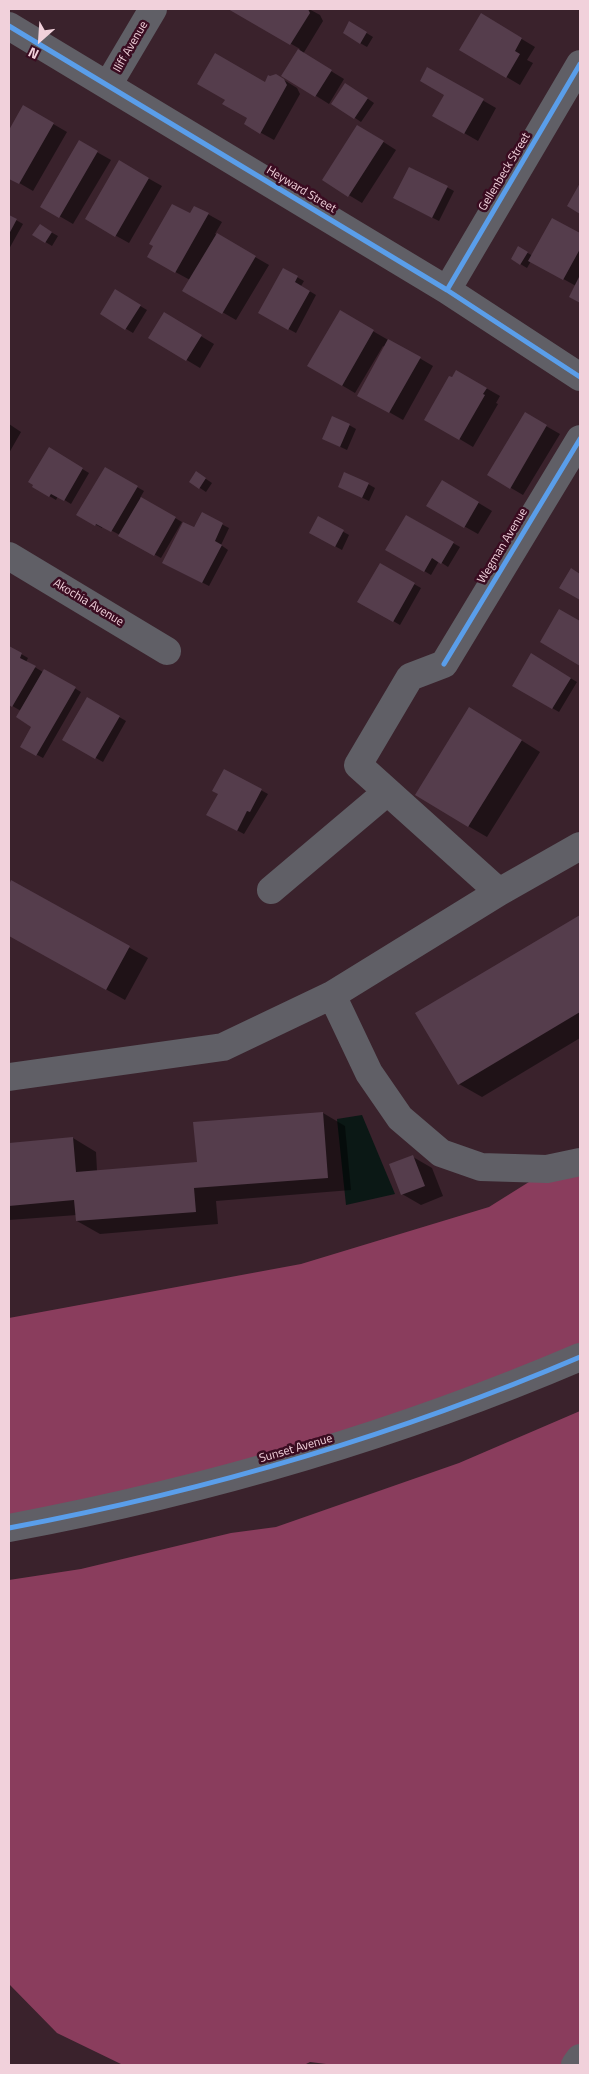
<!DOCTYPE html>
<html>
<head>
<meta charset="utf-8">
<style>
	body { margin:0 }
	#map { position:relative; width:589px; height:2074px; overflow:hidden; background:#3a222c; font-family:"Titillium Web",sans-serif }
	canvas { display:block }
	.frame { position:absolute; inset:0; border:10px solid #f1d1db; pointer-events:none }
	.north { position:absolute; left:15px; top:15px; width:50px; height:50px; -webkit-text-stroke:4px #3a0c21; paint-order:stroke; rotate:206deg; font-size:14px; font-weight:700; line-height:20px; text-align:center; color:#f1d1db }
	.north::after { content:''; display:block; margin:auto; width:18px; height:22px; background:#f1d1db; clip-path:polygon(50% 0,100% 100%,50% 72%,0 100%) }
</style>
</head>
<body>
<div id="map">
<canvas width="589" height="2074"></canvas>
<div class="frame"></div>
<div class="north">N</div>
</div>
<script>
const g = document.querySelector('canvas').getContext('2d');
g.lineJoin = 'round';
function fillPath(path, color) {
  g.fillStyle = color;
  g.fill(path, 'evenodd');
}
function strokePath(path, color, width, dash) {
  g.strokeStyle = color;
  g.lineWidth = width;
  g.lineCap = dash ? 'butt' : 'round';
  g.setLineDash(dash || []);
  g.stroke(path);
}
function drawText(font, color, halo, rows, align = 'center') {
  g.font = font + ' "Titillium Web",sans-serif';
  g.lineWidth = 5;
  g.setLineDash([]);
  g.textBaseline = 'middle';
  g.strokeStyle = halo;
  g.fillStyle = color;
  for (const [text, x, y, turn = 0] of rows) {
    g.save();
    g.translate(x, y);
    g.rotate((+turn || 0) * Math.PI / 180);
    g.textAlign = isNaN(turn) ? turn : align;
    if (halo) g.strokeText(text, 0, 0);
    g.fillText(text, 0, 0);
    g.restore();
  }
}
fillPath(new Path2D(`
	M580 1150V1357L364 1439 9 1520V1318L301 1264 489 1207Z
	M580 1411V2065H334L310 2062 304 2065H123L57 2033 9 1984V1580L81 1569 231 1533 276 1527 459 1463Z`), '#8a3d5d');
fillPath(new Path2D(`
	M362 1115 395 1194 346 1205 337 1119Z`), '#0b1815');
fillPath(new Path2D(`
	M231 9H309L320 15 323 21 303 54 344 79 329 104 283 75 300 49Z
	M350 23 373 37 367 47 360 43Z
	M495 23 535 47 527 60 533 63 520 85 461 50Z
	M428 69 496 108 478 141 433 115 445 94Z
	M276 75 297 88 300 94 274 140 245 124 249 118 227 100 265 83Z
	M352 88 374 103 361 122 333 103Z
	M24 107 67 132 33 191 9 177V133Z
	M371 134 396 150 362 203 324 180Z
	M79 142 111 160 73 224 42 206Z
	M119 162 162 186 129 243 86 219Z
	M410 168 454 191 439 221 401 202Z
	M195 207 222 222 215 234 269 265 236 320 184 290 190 280 148 257 190 215Z
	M9 216 23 224 9 249Z
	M553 219 580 234V303L570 297 576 286 531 261 527 268 512 259 519 248 533 256Z
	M40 226 58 236 52 246 34 235Z
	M284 270 304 281 301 286 316 295 296 333 259 313Z
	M115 291 147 310 133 333 101 314Z
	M340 312 433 366 403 420 359 395 385 347 383 346 355 393 309 366Z
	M164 314 214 344 200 368 150 338Z
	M456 371 500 396 496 403 498 404 473 447 426 419Z
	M525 414 560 434 523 495 489 475Z
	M9 424 21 432 9 453Z
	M349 425 356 429 347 450 330 442Z
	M49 449 89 473 71 504 58 496 56 500 34 487Z
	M105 469 144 491 140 498 182 522 161 558 118 534 103 526 102 528 78 515Z
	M197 473 212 483 206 492 191 482Z
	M442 481 492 511 478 534 428 506Z
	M368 484 375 488 369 501 346 490Z
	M202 514 229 528 221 545 228 550 209 586 170 566Z
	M407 516 460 547 448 567 439 561 431 575 387 549Z
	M319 518 349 535 342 550 311 533Z
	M380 565 421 588 400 625 359 601Z
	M9 647 28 658 26 662 43 672 44 670 81 692 43 758 21 746 33 726 21 711 9 704Z
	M532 655 577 682 559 712 514 686Z
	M88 699 126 721 103 762 64 740Z
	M489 720 540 752 487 837 468 826Z
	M224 770 268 794 244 834 208 815 219 794Z
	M12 882 148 958 125 1000 9 935V888Z
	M580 916V1038L482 1097 459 1084 417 1013Z
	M323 1113 345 1126 351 1190 216 1201 218 1224 100 1234 77 1221V1215L9 1220V1144L73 1138 96 1152 97 1171 198 1163Z
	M413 1157 432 1168 443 1196 421 1205 402 1194Z`), '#0007');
fillPath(new Path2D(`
	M228 9H308L310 13 290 45Z
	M481 13 522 38 515 51 520 54 506 78 459 50Z
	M349 21 367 32 360 44 343 33Z
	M298 49 332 70 315 97 281 76Z
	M215 53 265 82 268 75 270 76 276 74 284 79 287 85 260 134 244 124 247 118 222 104 225 100 197 84Z
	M427 67 484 99 464 134 432 116 444 95 420 81Z
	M345 83 368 98 354 119 331 104Z
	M23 105 54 123 19 184 9 179V130Z
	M357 125 384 141 348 197 322 180Z
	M79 140 98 151 59 218 40 207Z
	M119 160 149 178 115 237 85 219Z
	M409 167 448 186 432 218 393 198Z
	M580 183V214L567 206Z
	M172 204 190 213 194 206 209 213 175 273 147 257 153 246 149 244Z
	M9 215 17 219 9 234Z
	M552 218 580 233V249L563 280 528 261Z
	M40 224 52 232 45 243 32 235Z
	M217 233 256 256 222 314 182 291Z
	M518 246 528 252 520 265 511 259Z
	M283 268 298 276 295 282 310 291 288 330 258 313Z
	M580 275V303L569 297Z
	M115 289 141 305 125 330 100 314Z
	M340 310 374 330 342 386 307 366Z
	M164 312 202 335 186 361 148 338Z
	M388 339 421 357 389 413 357 396Z
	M456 370 487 388 483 394 485 395 459 440 424 420 449 376 452 377Z
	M525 412 547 425 510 489 487 475Z
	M332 416 350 424 340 447 322 439Z
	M49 447 83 468 64 501 51 494 49 497 32 487 33 485 28 482Z
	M105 467 138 486 111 532 96 524 95 526 76 515Z
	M196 471 206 478 199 489 189 482Z
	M344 472 369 483 362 498 338 487Z
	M442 480 479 502 464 528 426 506Z
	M141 497 176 517 154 556 118 536Z
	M202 512 223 523 215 541 222 545 202 583 162 563 183 522 194 527Z
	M406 515 454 542 441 564 432 558 424 572 385 550Z
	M318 516 344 530 335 547 309 533Z
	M380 563 415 583 393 622 357 602Z
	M571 568 580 574V600L559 588Z
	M559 609 580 621V666L540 642Z
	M9 646 22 653 20 658 36 666 12 707 9 705Z
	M531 653 571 678 552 709 512 686Z
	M44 669 76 687 36 756 20 747 31 727 16 717Z
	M87 697 120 716 95 759 62 740Z
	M469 707 522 740 468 827 415 795Z
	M224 769 262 789 250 812 247 811 237 831 206 815 218 794 212 791Z
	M11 880 130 946 106 990 9 936V885Z
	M580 915V1012L458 1085 415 1013Z
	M323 1112 328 1178 194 1188 196 1212 76 1221 74 1200 9 1206V1143L73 1137 76 1172 197 1162 193 1122Z
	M413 1155 425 1186 401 1195 389 1164Z`), '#553d4c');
strokePath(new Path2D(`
	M9 26 447 290 580 377
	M108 85 153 9
	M447 290 580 64
	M9 556 167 651
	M271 890 387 792
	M499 892 358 765 410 677 444 664 580 439
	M332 995 369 1073 400 1118 441 1153 481 1167 547 1169 580 1162
	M9 1077 223 1047 332 995 499 892 580 846
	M9 1528C206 1491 395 1436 580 1357
	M575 2065 580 2058`), '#605f66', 28);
strokePath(new Path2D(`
	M9 26 447 290 580 377
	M447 290 580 64
	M444 664 580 439
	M9 1528C206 1491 395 1436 580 1357`), '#5a9eea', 5);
drawText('12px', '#f1d1db', '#3a0c21', [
	["Iliff Avenue",131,47,-60],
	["Gellenbeck Street",505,172,-59],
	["Heyward Street",301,190,31],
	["Wegman Avenue",503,546,-59],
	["Akochia Avenue",88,603,31],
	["Sunset Avenue",296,1449,-16]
]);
</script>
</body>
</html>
